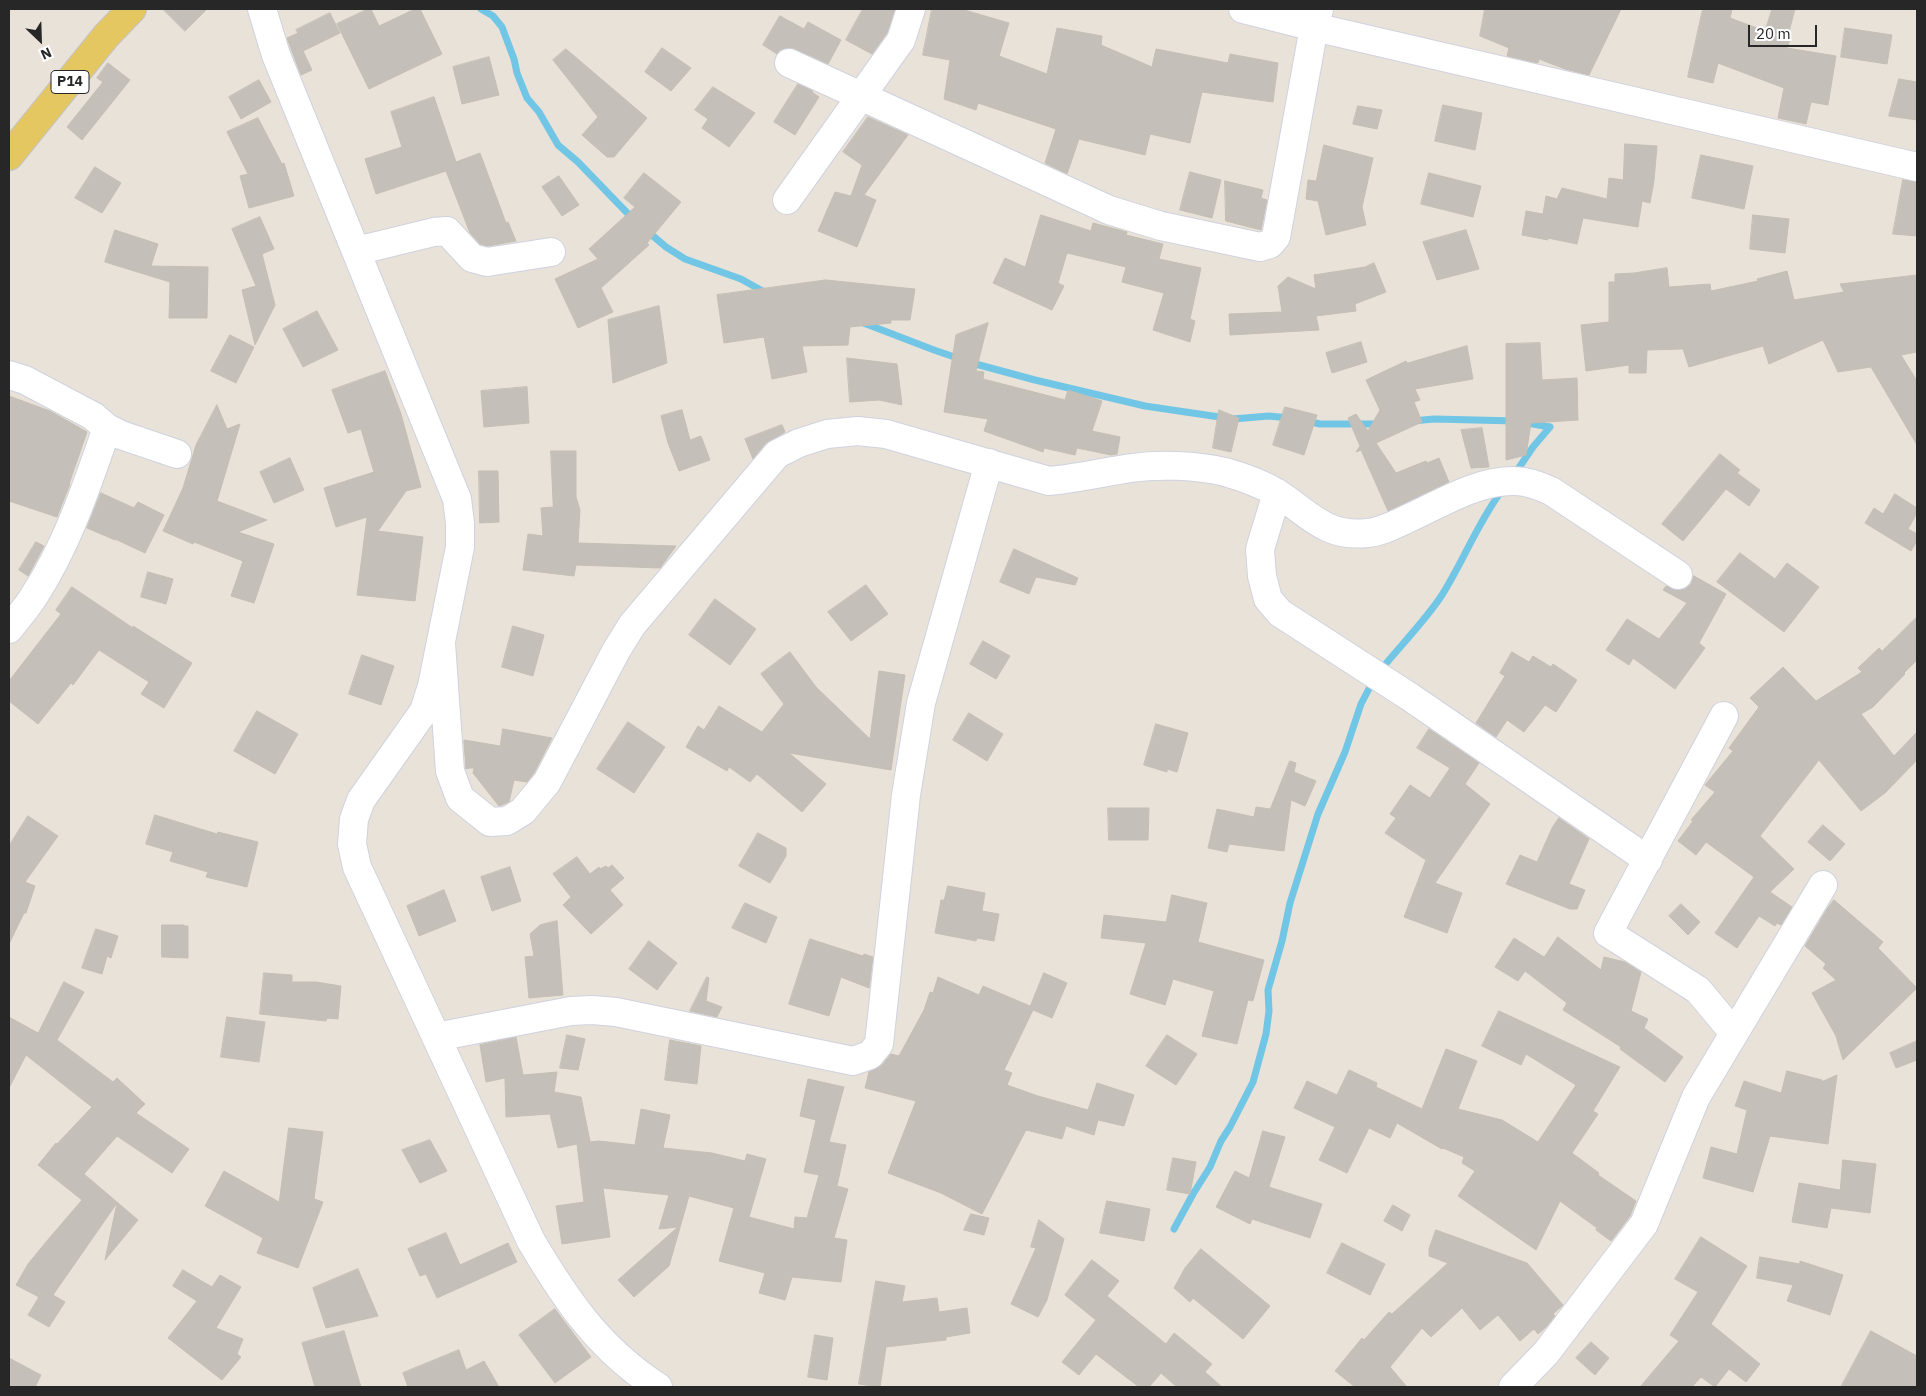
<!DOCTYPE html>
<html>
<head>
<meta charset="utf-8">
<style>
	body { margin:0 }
	#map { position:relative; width:1926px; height:1396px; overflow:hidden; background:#e9e2d9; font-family:"IBM Plex Sans",sans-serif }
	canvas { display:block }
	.frame { position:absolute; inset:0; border:10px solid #272727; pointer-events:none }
	.north { position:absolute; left:15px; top:15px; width:50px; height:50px; -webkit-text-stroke:4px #fff; paint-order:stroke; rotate:156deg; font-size:14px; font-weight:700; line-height:20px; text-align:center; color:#272727 }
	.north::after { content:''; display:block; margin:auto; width:18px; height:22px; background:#272727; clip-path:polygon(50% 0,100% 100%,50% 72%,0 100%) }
	.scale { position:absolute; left:1748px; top:25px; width:69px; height:22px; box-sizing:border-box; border:2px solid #272727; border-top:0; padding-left:6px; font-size:15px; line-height:18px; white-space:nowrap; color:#272727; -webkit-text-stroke:4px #fff; paint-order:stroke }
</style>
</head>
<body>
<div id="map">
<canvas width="1926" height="1396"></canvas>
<div class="frame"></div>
<div class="north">N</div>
<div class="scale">20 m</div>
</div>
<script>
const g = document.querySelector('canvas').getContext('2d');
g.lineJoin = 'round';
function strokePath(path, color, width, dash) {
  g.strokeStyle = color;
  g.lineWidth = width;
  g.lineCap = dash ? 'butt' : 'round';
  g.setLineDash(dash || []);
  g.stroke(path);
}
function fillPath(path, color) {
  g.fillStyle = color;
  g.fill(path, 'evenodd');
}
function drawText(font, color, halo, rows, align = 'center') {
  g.font = font + ' "IBM Plex Sans",sans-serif';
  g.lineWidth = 5;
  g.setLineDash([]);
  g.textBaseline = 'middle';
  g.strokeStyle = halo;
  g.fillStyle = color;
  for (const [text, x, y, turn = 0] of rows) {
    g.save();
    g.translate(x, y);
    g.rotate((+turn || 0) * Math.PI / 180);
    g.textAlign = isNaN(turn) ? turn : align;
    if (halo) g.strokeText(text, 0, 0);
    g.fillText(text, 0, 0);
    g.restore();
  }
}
strokePath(new Path2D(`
	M481 9 493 16 502 27 514 59 517 73 527 98 539 112 558 145 578 162 634 220
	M646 230 666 247 685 259 741 279 766 293
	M861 322 934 350 972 363 1035 380 1145 406 1233 419 1269 416 1289 418
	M1307 421 1320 424H1381
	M1412 421 1434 419 1516 421 1550 427
	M1514 475 1533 447 1550 427
	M1379 672C1399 647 1425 621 1442 595 1464 560 1478 522 1503 489
	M1174 1229 1193 1194 1210 1167 1221 1141 1230 1127 1253 1082 1266 1034 1269 1011 1268 990 1282 941 1290 903 1318 814 1345 752 1361 704 1373 681`), '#72c6e5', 7);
const building = new Path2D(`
	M163 9H207L185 31Z
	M368 9H371L379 26 415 9H420L442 54 369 89 337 24Z
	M863 9H895L887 33 872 54 846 40Z
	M932 9H961L1009 23 999 56 1047 74 1057 28 1102 36 1101 45 1152 67 1156 49 1228 63 1230 54 1278 63 1273 102 1202 92 1190 143 1150 134 1145 155 1079 139 1067 174 1045 163 1056 129 978 103 976 110 944 99 950 60 923 55Z
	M1485 9H1621L1589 75 1565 69 1539 59 1538 63 1507 56 1509 48 1480 36Z
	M1703 9H1732L1730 18 1765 31 1772 9H1795L1787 39 1790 40 1787 48 1836 56 1828 105 1811 102 1806 124 1778 118 1784 88 1718 63 1713 83 1688 77Z
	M330 13 340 33 303 51 312 70 301 75 287 38 298 33 296 30Z
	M780 16 804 29 808 22 841 40 828 64 795 49 787 48 780 50 777 54 763 45Z
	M1845 28 1892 35 1887 64 1841 57Z
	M662 48 691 68 671 91 645 72Z
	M566 49 647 118 614 157H607L582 135 598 117 553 60Z
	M489 57 499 95 462 104 453 67Z
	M108 63 130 80 82 140 67 127 103 82 97 78Z
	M1899 79 1917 82V120L1889 116Z
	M259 80 271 102 241 119 229 97Z
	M798 84 813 91 812 92 819 97 795 135 774 122Z
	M713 87 755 113 729 147 702 128 708 119 695 110Z
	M434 97 456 162 480 153 506 223 508 222 516 241 488 246 480 244 470 233 446 171 376 194 365 159 402 147 391 112Z
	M1443 105 1482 113 1475 150 1435 141Z
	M1358 106 1382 110 1377 129 1353 124Z
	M868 117 908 135 864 195 876 200 857 247 818 231 835 192 851 196 862 165 843 152Z
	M258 118 282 164 284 163 294 196 249 208 240 176 248 174 227 132Z
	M1625 144 1657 146 1654 181 1650 203 1642 201 1638 227 1583 218 1577 244 1548 238V240L1522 235 1526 211 1543 214 1546 196 1557 199 1562 188 1607 199 1609 178 1623 180Z
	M1324 145 1373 158 1362 207 1366 225 1326 235 1318 201 1306 199 1308 180 1316 181Z
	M1701 155 1753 166 1744 209 1692 198Z
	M95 167 121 183 102 213 75 198Z
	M1190 172 1221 180 1212 218 1180 210Z
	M644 173 681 202 647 243 649 245 601 288 613 312 578 328 555 279 598 259 589 249 635 207 624 198Z
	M1429 173 1481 186 1473 217 1421 204Z
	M559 176 579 205 562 216 542 187Z
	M1903 180 1917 182V236L1893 234Z
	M1225 181 1263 190 1261 198 1267 200 1261 230 1226 221Z
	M1041 215 1091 231 1093 223 1127 232 1126 235 1163 244 1159 259 1201 268 1190 319 1195 321 1190 342 1153 330 1164 293 1122 282 1126 267 1067 253 1058 283 1064 286 1052 310 993 283 1005 258 1025 267Z
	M1753 215 1789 219 1785 253 1750 249Z
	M260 217 274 249 262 254 275 305 255 345 242 290 256 286 232 229Z
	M115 230 158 244 151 266 208 267 207 318H169L170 282 105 262Z
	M1466 230 1479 269 1437 280 1423 242Z
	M1374 263 1386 292 1355 304 1356 311 1316 316 1319 330 1230 335 1229 314 1282 312 1278 286 1288 277 1316 289 1314 275 1365 267Z
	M1667 268 1669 287 1710 284 1711 291 1758 281 1757 279 1787 271 1794 300 1844 292 1840 284 1917 275V352L1901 355 1917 381V445L1871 367 1838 372 1823 340 1769 364 1763 346 1689 367 1683 349 1647 350 1646 373H1629V365L1586 371 1581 325 1609 322V282H1615V274L1634 273Z
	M826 280 915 289 910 320H891V323L850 327 848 345 802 346 807 372 772 379 764 337 724 343 717 295Z
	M659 306 667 363 613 383 608 320Z
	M317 311 338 350 303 367 283 329Z
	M988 323 976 371 984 372 983 379 1065 400 1068 390 1102 401 1092 431 1120 437 1117 454 1111 455 1077 448 1075 455 1044 448 1043 452 984 431 988 419 944 412 956 335Z
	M230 335 254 347 236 383 211 371Z
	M1361 342 1367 362 1332 373 1326 353Z
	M1540 343 1542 380 1577 378 1578 420 1531 423 1526 455 1506 460V344Z
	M1467 346 1473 379 1415 389 1420 400 1414 402 1422 422 1376 443 1396 473 1426 461 1427 463 1439 458 1449 482 1388 511 1361 450 1356 452 1360 446 1348 418 1356 414 1368 431 1380 410 1366 380 1406 361 1407 363Z
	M847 358 897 364 902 405 879 400 850 402Z
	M385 371 401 414 421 487 406 491 378 531 423 537 415 601 357 595 367 517 336 527 324 488 374 472 361 429 348 433 332 390Z
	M527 387 529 423 484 427 481 391Z
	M9 396 50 411 87 432 69 484H70L57 517 9 501Z
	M217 405 227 429 240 424 217 501 267 520 238 532 274 544 254 603 231 596 243 561 194 542 193 544 163 531 183 488 196 445Z
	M1285 407 1317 415 1304 455 1273 445Z
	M682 410 690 440 701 436 710 460 679 471 668 443 661 416Z
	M1219 410 1239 418 1231 452 1213 448Z
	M782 425 785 432 765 444 753 459 745 439Z
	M1482 428 1489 467 1471 468 1461 430Z
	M551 451H576V497L580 510 578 543 676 546 660 568 576 565 574 576 523 570 528 534 543 536 541 508 553 507Z
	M1720 454 1740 470 1737 473 1760 490 1749 506 1726 489 1683 541 1662 524Z
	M290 458 304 490 274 503 260 472Z
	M479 471H498L499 522 480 523Z
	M101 493 134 508 138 502 164 515 145 553 115 539V540L87 528Z
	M1895 494 1917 508V513L1908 529 1917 534V541L1911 551 1865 523 1874 508 1883 514Z
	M36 542 44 546 28 576 19 570Z
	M1014 549 1078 578 1075 585 1036 577 1029 594 1000 582Z
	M1740 553 1775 579 1787 563 1819 587 1784 632 1717 582Z
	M148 572 173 579 166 604 141 597Z
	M1694 576 1726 594 1699 643 1705 648 1675 689 1633 658 1629 665 1606 650 1627 619 1659 639 1687 603 1663 590 1666 586 1677 590 1685 589 1691 584Z
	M866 585 888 614 851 641 828 612Z
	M72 587 133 628V626L192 663 164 708 141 694 149 682 99 650 73 685 71 683 38 724 9 701V681L61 614 56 610Z
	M715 599 756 629 730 665 689 635Z
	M1917 617V660L1904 673 1905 674 1873 707 1861 714 1894 756 1917 732V760L1885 793 1861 811 1819 760 1760 836 1794 869 1770 892 1792 907 1781 925 1777 923 1775 926 1759 916 1737 948 1715 933 1754 877 1706 842 1696 855 1678 841 1693 821 1691 820 1715 792 1705 785 1733 751 1729 748 1759 707 1750 698 1783 667 1816 701 1862 672 1858 668 1879 648 1882 651Z
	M513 626 544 635 533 676 502 667Z
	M983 641 1010 656 996 679 970 664Z
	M790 652 816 687 870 739 879 671 905 675 891 770 789 753 826 784 802 812 757 774 750 782 729 767 727 771 686 747 698 726 704 730 719 706 762 732 784 704 761 674Z
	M1512 652 1529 662 1533 656 1551 667 1553 664 1577 680 1556 712 1545 705 1524 732 1507 720 1496 737 1476 723 1505 676 1500 673Z
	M362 655 394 666 381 705 349 694Z
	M257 711 298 734 275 774 234 751Z
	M969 713 1003 734 987 761 953 740Z
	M628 722 665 747 634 793 597 769Z
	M1156 724 1188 733 1177 772 1167 769V772L1144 765Z
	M503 729 552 738 534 773 527 782 514 780 509 802 499 806 473 773 474 768H470L466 769 464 742V740L500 746Z
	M1429 729 1479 763 1465 784 1490 804 1435 883 1462 893 1447 933 1404 917 1426 860 1385 833 1396 818 1390 814 1410 785 1430 798 1450 768 1417 748Z
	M1290 761 1296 763 1294 772 1316 781 1305 806 1291 800 1284 851 1229 844 1227 852 1208 848 1217 809 1254 817 1256 807 1270 809Z
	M1108 808H1149L1148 840H1109Z
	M155 815 217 834 218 832 258 842 247 887 206 877 208 872 170 861 173 852 146 844Z
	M28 816 58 836 25 882 35 886 26 913H24L9 944V846Z
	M1559 818 1589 839 1569 884 1585 890 1577 909H1570L1506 884 1520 855 1537 862 1552 828Z
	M1823 825 1845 844 1830 861 1808 842Z
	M758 833 786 848V856L770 883 739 866Z
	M577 857 590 874 599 867 600 869 606 866 608 868 612 865 624 878 610 890 623 905 591 934 563 905 571 897 553 874Z
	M510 867 521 901 492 911 481 877Z
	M948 886 985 893 982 911 999 914 994 941 977 938 976 941 935 933 941 900H944Z
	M444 890 456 921 419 936 407 906Z
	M1172 895 1207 903 1198 942 1264 960 1253 1001 1248 1000 1237 1044 1202 1036 1214 991 1173 979 1165 1005 1130 994 1146 943 1101 938 1104 915 1166 922Z
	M1834 900 1883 942 1878 948 1917 988 1843 1060 1836 1036 1812 993 1836 980 1823 968 1826 964 1805 946 1827 909Z
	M745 903 777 917 766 943 732 928Z
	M1681 904 1700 922 1688 935 1669 916Z
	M557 921 563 995 529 998 525 957 534 956 530 934 540 925Z
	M162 925H184V926H188V958L162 957Z
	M96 929 118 936 111 958 107 956 102 974 82 968Z
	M1558 937 1601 970 1604 957 1625 962 1641 972 1631 1011 1648 1019 1644 1028 1683 1057 1665 1082 1620 1049 1621 1047 1563 1010 1567 1003 1525 971 1518 981 1495 967 1514 938 1544 957Z
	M810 939 863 956 864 954 873 957 869 988 841 977 829 1016 789 1004Z
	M649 941 677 963 657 990 629 969Z
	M264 973 292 975V982H316L341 986 338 1019 327 1018 326 1021 260 1014Z
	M1044 973 1067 983 1052 1018 1033 1010 1004 1070 1012 1073 1007 1085 1038 1096 1088 1110 1097 1083 1134 1095 1124 1126 1098 1120 1094 1135 1066 1126 1062 1139 1026 1130 982 1214 941 1193 888 1173 916 1101 865 1088 869 1072 882 1065 891 1054 899 1056 924 1010 930 992 933 993 938 977 979 995 983 986 1030 1006Z
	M707 977 709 978 706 1001 722 1007 717 1017 690 1011Z
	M64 982 84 992 57 1040 113 1082 117 1078 145 1104 136 1113 189 1149 172 1173 117 1136 84 1174 138 1220 105 1260 117 1203 53 1295 65 1302 49 1327 28 1315 39 1297 16 1285 28 1264 46 1242 82 1200 38 1165 56 1143 57 1144 92 1107 26 1055 9 1088V1017L38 1033Z
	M1499 1011 1620 1067 1593 1111 1598 1114 1572 1153 1599 1173 1598 1175 1636 1201 1630 1216 1611 1241 1596 1230 1597 1228 1560 1201 1536 1250 1458 1196 1475 1171 1462 1163 1464 1157 1443 1148 1442 1149 1397 1123 1390 1138 1369 1128 1347 1173 1319 1160 1335 1127 1294 1108 1307 1081 1337 1095 1349 1070 1377 1083 1376 1087 1422 1109 1446 1049 1477 1061 1458 1109 1502 1120 1538 1142 1576 1085 1526 1054 1521 1065 1482 1046Z
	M227 1017 265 1022 259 1062 221 1057Z
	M567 1035 585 1039 578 1070 560 1068Z
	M1167 1035 1197 1054 1176 1085 1146 1066Z
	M516 1037 523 1075 557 1072 554 1092 581 1097 590 1141 579 1143 599 1141 635 1145 641 1109 670 1115 663 1148 712 1153 745 1161 747 1154 766 1159 749 1217 794 1229 795 1217 807 1218 819 1175 804 1172 816 1120 800 1116 808 1079 844 1087 829 1142 846 1145 837 1186 848 1189 834 1238 847 1240 841 1282 792 1277 785 1300 759 1293 765 1273 719 1261 734 1208 689 1196 669 1266 634 1297 618 1280 678 1227 659 1229 669 1195 603 1188 610 1237 562 1244 556 1206 584 1202 577 1144 558 1148 550 1114 506 1117 505 1078 486 1082 480 1045Z
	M670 1040 701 1046 697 1084 665 1080Z
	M1917 1041V1060L1896 1068 1890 1053Z
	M1787 1071 1822 1080 1821 1082 1837 1075 1828 1144 1770 1136 1753 1192 1703 1178 1711 1147 1737 1154 1747 1110 1735 1106 1744 1081 1781 1093Z
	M289 1128 323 1132 314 1199 323 1202 298 1268 257 1253 263 1238 205 1206 224 1171 279 1202Z
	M1263 1131 1285 1137 1269 1187 1322 1204 1310 1238 1252 1219 1250 1224 1216 1207 1235 1171 1249 1178Z
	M430 1140 447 1171 420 1183 402 1150Z
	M1173 1158 1196 1162 1190 1194 1167 1190Z
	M1843 1160 1876 1164 1870 1213 1831 1208 1827 1228 1792 1222 1799 1183 1840 1190Z
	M1107 1201 1150 1209 1144 1241 1100 1233Z
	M1393 1205 1410 1215 1402 1231 1384 1221Z
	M971 1214 989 1218 984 1235 964 1230Z
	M1039 1220 1064 1239 1047 1300 1038 1317 1011 1304 1036 1248 1031 1247Z
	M1436 1230 1527 1263 1563 1305 1553 1314 1555 1316 1546 1327 1538 1334 1534 1329 1520 1341 1498 1315 1480 1330 1462 1308 1431 1337 1422 1328 1390 1367 1407 1387H1355L1335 1371 1362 1338 1364 1340 1389 1312 1392 1314 1448 1263 1429 1256V1249Z
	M446 1233 460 1265 508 1243 517 1262 437 1298 426 1274 420 1276 408 1249Z
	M1701 1237 1747 1266 1711 1324 1760 1364 1746 1382 1729 1369 1715 1387 1701 1377 1692 1387H1640L1679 1341 1670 1335 1698 1292 1675 1279Z
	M1342 1243 1385 1264 1370 1295 1327 1273Z
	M1201 1249 1270 1306 1243 1339 1193 1298 1190 1302 1174 1288 1185 1268Z
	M1760 1257 1800 1264V1261L1843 1275 1830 1315 1787 1301 1793 1285 1757 1278Z
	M1092 1260 1119 1281 1107 1296 1166 1344 1174 1333 1212 1364 1205 1372 1222 1387H1177L1161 1373 1149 1387H1139L1096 1354 1079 1375 1062 1362 1096 1320 1065 1295Z
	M358 1269 378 1316 326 1328 313 1288Z
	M183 1270 212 1287 220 1275 241 1287 216 1328 243 1339 237 1354 241 1357 222 1380 168 1338 197 1301 173 1286Z
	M876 1281 905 1286 902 1302 937 1298 939 1312 967 1308 970 1333 946 1337V1340L886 1347 880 1387 859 1384Z
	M555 1309 591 1357 555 1383 519 1335Z
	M344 1331 361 1387H315L302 1343Z
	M1871 1331 1917 1356V1387H1841Z
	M815 1335 833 1338 827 1380 808 1377Z
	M1591 1342 1609 1358 1595 1375 1576 1358Z
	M459 1350 466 1370 484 1361 499 1387H408L403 1373Z
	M9 1358 41 1375 35 1387H9Z`);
fillPath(building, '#c4bfb9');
strokePath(building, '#c4beb3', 1);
const minor = new Path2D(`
	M262 9 276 55 457 499 460 523V547L432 686 424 711 361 800 354 819 352 844 357 867 531 1241C566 1300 599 1349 658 1387
	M1243 9 1314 27 1917 167
	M789 63 1109 210 1161 226 1260 247 1270 244 1276 237 1314 27 1319 9
	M787 200 901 40 911 9
	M356 251 434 232 447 231 472 258 487 262 551 252
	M9 375 25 380 93 416 107 428 121 435 177 454
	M1277 493 1260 549 1262 576 1268 599 1280 613 1410 697 1648 860
	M9 629C17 618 27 608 34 596 68 544 87 485 107 428
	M441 643 450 771 460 798 490 822 507 821 523 811 547 782 616 651 632 625 777 454 799 443 827 434 858 431 886 434 1049 481C1076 479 1103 472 1131 468 1159 464 1196 465 1225 472 1243 477 1260 483 1277 493 1308 513 1326 538 1367 533 1381 532 1396 524 1409 518 1442 503 1478 480 1515 481 1528 481 1540 486 1551 491L1678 575
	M1724 716 1608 933 1698 990 1733 1032
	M436 1037 571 1011 592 1010 616 1012 853 1061 870 1055 879 1044 906 795 921 703 989 463
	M1513 1387 1546 1353 1644 1224 1696 1097 1823 885`);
const major = new Path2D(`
	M9 156 106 36 132 9`);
strokePath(minor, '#cfd2df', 30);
strokePath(major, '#c3c3c3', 30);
strokePath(minor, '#fff', 28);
strokePath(major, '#e5c762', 28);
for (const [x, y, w] of [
	[70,82,38]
]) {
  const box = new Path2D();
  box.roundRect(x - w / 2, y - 11.5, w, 23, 4);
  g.fillStyle = '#fff';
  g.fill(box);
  strokePath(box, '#272727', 1);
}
drawText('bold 14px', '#272727', null, [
	["P14",70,82]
]);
</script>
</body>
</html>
